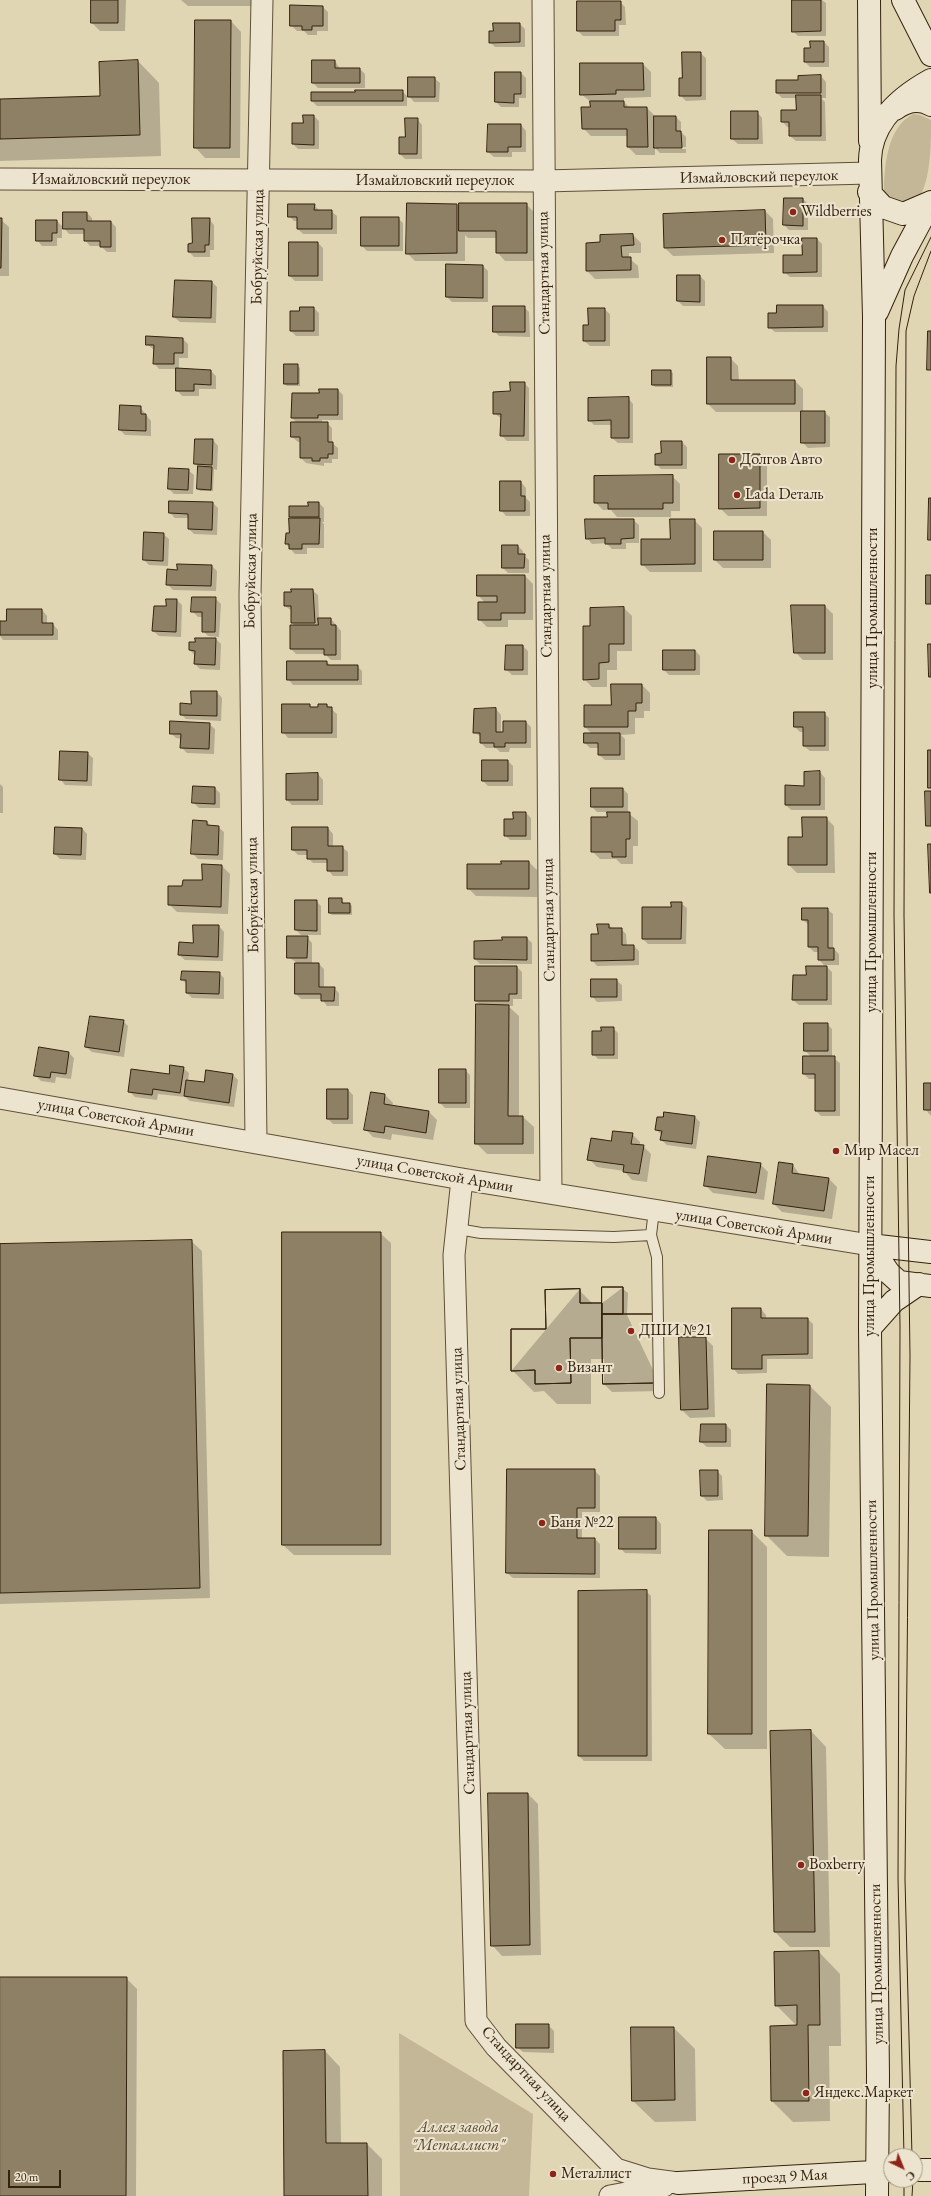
<!DOCTYPE html>
<html>
<head>
<meta charset="utf-8">
<style>
	body { margin:0 }
	#map { position:relative; width:931px; height:2196px; overflow:hidden; background:#e1d6b4; font-family:"EB Garamond",serif }
	canvas { display:block }
	.north { position:absolute; left:883px; top:2148px; width:40px; height:40px; box-sizing:border-box; background:#ece4ce; border:1px solid #a29681; border-radius:50%; rotate:137deg; font-size:11px; font-weight:700; line-height:16px; text-align:center; color:#34220d }
	.north::after { content:''; display:block; margin:auto; width:14px; height:18px; background:#8f2418; clip-path:polygon(50% 0,100% 100%,50% 72%,0 100%) }
	.scale { position:absolute; left:8px; top:2170px; width:53px; height:18px; box-sizing:border-box; border:2px solid #34220d; border-top:0; padding-left:5px; font-size:12px; line-height:14px; white-space:nowrap; color:#34220d; -webkit-text-stroke:3px #ece4ce; paint-order:stroke }
</style>
</head>
<body>
<div id="map">
<canvas width="931" height="2196"></canvas>
<div class="north">С</div>
<div class="scale">20 m</div>
</div>
<script>
const g = document.querySelector('canvas').getContext('2d');
g.lineJoin = 'round';
function fillPath(path, color) {
  g.fillStyle = color;
  g.fill(path, 'evenodd');
}
function strokePath(path, color, width, dash) {
  g.strokeStyle = color;
  g.lineWidth = width;
  g.lineCap = dash ? 'butt' : 'round';
  g.setLineDash(dash || []);
  g.stroke(path);
}
function drawText(font, color, halo, rows, align = 'center') {
  g.font = font + ' "EB Garamond",serif';
  g.lineWidth = 4;
  g.setLineDash([]);
  g.textBaseline = 'middle';
  g.strokeStyle = halo;
  g.fillStyle = color;
  for (const [text, x, y, turn = 0] of rows) {
    g.save();
    g.translate(x, y);
    g.rotate((+turn || 0) * Math.PI / 180);
    g.textAlign = isNaN(turn) ? turn : align;
    if (halo) g.strokeText(text, 0, 0);
    g.fillText(text, 0, 0);
    g.restore();
  }
}
fillPath(new Path2D(`
	M913 114 920 115 931 120C931 144 931 179 919 198 915 202 908 204 903 207L884 196C884 169 886 128 913 114Z
	M399 2033 533 2114 529 2196H400Z`), '#c4b798');
fillPath(new Path2D(`
	M92 0H126L125 31H100L92 23Z
	M181 0H272V6H188Z
	M793 0H822L826 3V36H798L793 31Z
	M620 2 625 7 626 25H619V36H583L578 31Z
	M323 7 328 12V31H317V35H308L304 31H297L291 25Z
	M231 21 241 32 240 158H205L195 147Z
	M520 24 525 29V47H495L490 42 494 32Z
	M824 42 829 47V67H810L805 62 811 49Z
	M700 53 706 58V100L686 101 680 95 683 79Z
	M138 61 159 83 161 156 0 161V100L101 97Z
	M335 61 340 69H360L365 74V88H318L313 83Z
	M581 64H643L651 72V97L624 98V102L630 108H647L655 116 676 117 681 122V132L686 137V147H659V149H686V153H660L655 148V155H636L628 147V136H591L583 128 591 108V102L581 94Z
	M521 73 526 78V98H519V107H501L496 102Z
	M821 76 826 82V98H821L825 102 826 141H796L790 136V127H787L782 121 797 111V98H782L777 93 799 81Z
	M434 78 440 83 439 102H414L409 96Z
	M402 91 407 96V106H317L312 101V93Z
	M757 112 762 118 763 144H738L732 139Z
	M314 116 319 121V149H298L293 144 304 124Z
	M417 119 422 125V159H405L400 154V138H406Z
	M521 125 526 131V152H512V157H494L488 152Z
	M803 199 808 204V230H789L784 225Z
	M526 204 534 212V261H505L497 252V238H468L465 235V261H415L407 253 457 205 460 208Z
	M314 205 319 210 331 211 337 216V234H303L298 229V221H294L289 216Z
	M765 211 773 219 774 253 673 256 665 248Z
	M87 213 92 218V222H111L116 227V252H107L101 246H90L85 240V234H69L64 228Z
	M398 218 403 223V251H367L362 246Z
	M0 219 9 227V276H0Z
	M209 219 214 225V250H210V257H194L189 252Z
	M57 221 62 226V238H57V246H42L37 240Z
	M633 235 641 243V253H629V258L638 266 639 278 595 279 587 271 601 243Z
	M817 239 822 244V277H790L784 272 803 256Z
	M290 243H318L323 248V281H295L290 276Z
	M483 266 488 271V302H452L447 297Z
	M700 276 705 281V306H683L678 301Z
	M212 282 217 287 216 323 180 322 174 317Z
	M823 306 828 312V332H775L769 327 777 314Z
	M524 307 529 312 530 337 499 336 494 331Z
	M314 308 319 313V336H296L291 331 300 312Z
	M604 309 610 314V346H590L584 341 589 326Z
	M183 339 188 344V358H179V369L211 371 216 376V389H199V396H182L177 390V369H159L154 363V350L147 344Z
	M730 358 738 366 739 381H795L803 389V412H824L830 417V447L808 448 802 442V412H716L708 404Z
	M285 365H297L300 368V386H287L285 384Z
	M670 371 673 373V387H655L653 384Z
	M524 383 529 388V441H507L501 435 502 419 494 413 511 392Z
	M338 390 343 395V420H322V423H327L332 428V443L338 448V459H332V463H324V466L306 463 301 458V442H298L292 437 297 423 292 418 293 394H320Z
	M628 398 633 404V443H618L612 438V425H594L589 420Z
	M140 407 151 421V436L125 435 120 430Z
	M213 440 218 446 217 470 214 469 213 491H200L198 489 199 467 195 464Z
	M682 442 687 447V469H661L656 464 662 454Z
	M759 455 767 463V516H728L720 508Z
	M188 470 194 475 193 494H174L169 489Z
	M672 476 680 484V511H671V517H617L611 510H603L595 502Z
	M521 482 526 488V498L530 502V516H506L501 510Z
	M213 503 218 508 217 535 194 534 189 529V518H175L170 513Z
	M309 503H319L324 508V522H322L324 524V548H307V554H295L286 544 293 519 290 516 309 507Z
	M633 520 639 525V543H626V549H612L606 543 592 544 587 538Z
	M694 520 702 528V572H650L642 564Z
	M763 532 771 540V568H723L715 560Z
	M163 534 169 539 168 566 149 565 144 560Z
	M518 546 523 551V555L529 560V573H508L503 568Z
	M212 566 217 571 216 591 173 590 167 584 178 571Z
	M525 576 533 584V620H508V627H487L479 619 485 603 478 595Z
	M312 590 318 595 319 619H331L341 631V660H331L325 654H296L291 649V626H295L292 623V611L285 606Z
	M215 598 221 604 219 637 208 636 203 631V617H198L192 611Z
	M177 600 182 605 181 637 159 636 153 631Z
	M825 606 833 614V660H803L795 652Z
	M624 608 632 616V651H617V670H607V687H592L584 679 591 627Z
	M42 610 47 616V624H53L58 630V640H3L0 636V622H7Z
	M216 639 221 644 220 670 200 669 195 664V656L190 650Z
	M523 646 528 651V675H512L506 669Z
	M695 650 700 656V675H669L664 670Z
	M288 662H327L331 666H357L362 671V685H293L288 679Z
	M612 685H642L650 693V711H644V718H635V734L621 735 625 739V760H605L599 755V748H590L585 743 592 734 585 727 612 706Z
	M217 692 222 698 221 721 186 719 181 714 192 705Z
	M309 705 312 708 327 705 337 714V738H288L283 732Z
	M496 709 501 715V733L526 722 531 727V748H510L509 752H500L496 748H486L481 743V737L474 732Z
	M824 713 829 718V751H810L804 746V732H800L795 727Z
	M209 724 215 729 214 754 187 753 181 747 182 739 176 738 171 733Z
	M87 753 93 758 92 786 65 785 60 779Z
	M508 761 513 766V786H488L483 781Z
	M820 772 825 778V810H791L786 805Z
	M318 774 323 780V805H292L287 800Z
	M0 784 3 787V813H0Z
	M215 788 220 793V808H199L193 802Z
	M623 789 628 794V813L638 821V846H633V864H621L616 859H600L592 851 608 818V812H597L592 807Z
	M526 813 531 818V840H510L505 835 514 820Z
	M826 818 834 826 835 873H797L789 865 803 838Z
	M207 822 211 826 218 827 224 832 223 860 198 859 192 853Z
	M56 828H82L87 834 86 860 60 859 55 854Z
	M293 828H328L333 834V847H342L348 852V876H333L328 870V863H313L308 858V855H298L293 850Z
	M529 862 537 870V897L476 896 468 888Z
	M222 866 230 874 228 914 177 912 169 904 183 887 203 881Z
	M342 899 344 904H350L352 906V915H332L330 913Z
	M316 901 321 906V935H301L296 930Z
	M681 903 687 908 686 944H648L643 939 672 908Z
	M827 909 833 914V948L839 954V965H825L832 972V1005H799L793 1000 807 976 826 967 819 960V952H814L809 947V925L803 920Z
	M609 925 613 929H621L626 934 627 946H634L639 951V965L597 966 592 960 599 935Z
	M219 926 224 932 223 961 185 960 179 955Z
	M307 937 312 943V964H319L324 969V988H334L339 993V1006H327L322 999H301L296 994V962L288 957Z
	M527 938 532 943V964H480L475 959 503 941Z
	M517 967 522 972V999H513V1006H508L519 1016V1117H523L534 1127V1154H487L476 1143 481 1005 476 1001Z
	M219 973 224 978V999L192 998 187 993V984L182 980Z
	M616 980 622 985V1001L597 1002 592 996Z
	M123 1021 128 1026 124 1057 92 1052 86 1047Z
	M827 1024 832 1029V1057L840 1063V1116H821L816 1111V1079H809L804 1074 812 1057 805 1051Z
	M613 1028 618 1033V1059H598L593 1054 602 1032Z
	M40 1049 69 1053 74 1058 71 1079 56 1077 55 1083 41 1081 36 1076Z
	M183 1068 189 1073 188 1081 205 1083 233 1075 238 1080 234 1107 190 1101 185 1097 158 1094 157 1100 135 1097 129 1091Z
	M465 1070 470 1075V1108H445L440 1103Z
	M931 1084V1116L925 1109Z
	M348 1090 353 1095V1124H333L328 1119Z
	M385 1095 393 1103 392 1106 429 1112 437 1120 433 1140 392 1134 391 1140 373 1137 365 1129Z
	M665 1113 695 1117 700 1122 696 1149 667 1145 661 1140V1135L656 1129 664 1119Z
	M632 1134 640 1142V1146H643L651 1154 647 1182 632 1180 624 1171 597 1167 589 1159 612 1142Z
	M760 1164 768 1172 764 1200 713 1193 705 1185Z
	M793 1165 800 1175 829 1179 837 1187 832 1219 782 1212 774 1204Z
	M380 1233 391 1243V1555H294L283 1545Z
	M191 1241 202 1251 210 1598 0 1604V1245Z
	M622 1288 628 1293 627 1315 663 1391 612 1392 604 1384V1359H591V1404H557L544 1391 534 1392 512 1370 579 1290 593 1304H601Z
	M761 1309 766 1315V1319H808L813 1324V1359H767V1373L738 1374 733 1368Z
	M705 1338 713 1346 715 1417 690 1418 682 1410Z
	M768 1385 810 1386 831 1407 829 1557 787 1556 766 1535Z
	M726 1425 731 1430V1447H707L701 1442Z
	M594 1470 600 1476V1512H582V1539H595L600 1544V1578H513L507 1573Z
	M717 1471 722 1476 723 1500 707 1501 702 1496Z
	M656 1518 661 1524V1554L625 1553 620 1548Z
	M751 1531 767 1547V1749H725L709 1734Z
	M646 1591 651 1596 652 1761H584L579 1756Z
	M811 1731 826 1747 830 1947H790L775 1932Z
	M528 1794 538 1804 541 1955 502 1956 492 1945Z
	M819 1952 840 1974 841 2046H829L830 2121 793 2122 772 2101 797 2026 776 2005 775 1953Z
	M0 1978H126L137 1989 136 2196H0Z
	M548 2025 554 2031V2053L523 2052 517 2047Z
	M632 2028H674L695 2049 696 2121 655 2122 633 2101Z
	M325 2051 340 2067 341 2144H367L382 2159V2196H285Z`), '#0003');
const building = new Path2D(`
	M91 0H118V23H91Z
	M792 0H821V31L792 32Z
	M577 1H621V20H615V31H577Z
	M290 5 323 6V26H312V30H302V26H290Z
	M195 20H231L230 148H194Z
	M493 23H520V42L489 43V31H493Z
	M810 41H824V62H804V48H810Z
	M682 52H701V96H679V78H682Z
	M138 60 140 135 0 139V99L100 96 99 62Z
	M312 60H335V68H360V83H312Z
	M580 63H643L644 90H616V94L580 95Z
	M495 72H521V94H514V103L495 102Z
	M821 75V93H776V80H798V76Z
	M408 77H435V97H408Z
	M355 90H403V101H311V92H355Z
	M796 95H821V136H789V122H781V110H796Z
	M590 101H624V107H647L648 147H627V129H582L581 107H590Z
	M731 111H758V139H731Z
	M303 115H314V145L292 144V123H303Z
	M654 116H676V131H681L682 148H654Z
	M405 118H418L417 154H399V137H405Z
	M488 124H521V147H508V152H487Z
	M784 198H803V226L783 225Z
	M407 203 457 204V253L406 254Z
	M459 203H527V253H496V231H459Z
	M288 204H315L314 210H332V229H297V217H288Z
	M765 210 766 245 664 248 663 214Z
	M63 212H87V221H111V247H100V241H84V229H63Z
	M361 217H399V246H361Z
	M0 218H2L1 268H0Z
	M192 218H210L209 245H205V252H188V244L192 243Z
	M36 220H57V233H52V241H36Z
	M633 234 634 245 621 246 622 257H631V270L586 271V243L600 242V235Z
	M802 238H817V272L783 273V255H802Z
	M289 242H318V276H289Z
	M446 264 483 265V298L446 297Z
	M677 275H700V302L677 301Z
	M175 280 212 281 211 318 173 317Z
	M777 305H823V327L768 328V313H776Z
	M493 306H525V332H493Z
	M300 307H314V331H290V311H299Z
	M588 308H605V341H583V325H588Z
	M928 331H931V370H927Z
	M146 336 183 338V353H174V364H153L154 345H146Z
	M707 357H731V380H795V404H707Z
	M284 364H298V384H284Z
	M176 368 211 370V385L194 384V391H176Z
	M652 370H671V385H652Z
	M510 382H525L524 436H500L501 414H493V392L510 391Z
	M319 389H338V415H318V418H291L292 393H319Z
	M629 397V438H611V420L588 421V398Z
	M120 405 141 406V414H146V431L119 430Z
	M801 411H825V443H801Z
	M291 422H328V442H333V454H328V458H320V461H312V458H300V437H291Z
	M195 439H213L212 465 194 464Z
	M661 441H682V465H655V454L661 453Z
	M719 454H760V508L719 509Z
	M198 466 212 467 211 490 197 489Z
	M169 468 189 469 188 490 168 489Z
	M673 475V503H663V509H608V503H594V476Z
	M500 481H521V496H525V511H500Z
	M929 498H931V540H928Z
	M169 501 213 502 212 530 188 529V514L169 513Z
	M308 502H319V517H289V506H308Z
	M289 518H320L319 544H302V549H289V544H285L286 533H289Z
	M585 519H634V538L621 539V544H605V538L586 539Z
	M670 519H695V564L641 565V539H670Z
	M714 531H763V560H714Z
	M144 532 164 533 163 561 143 560Z
	M502 545H518V554H525L524 568H502Z
	M177 564 212 565 211 586 166 585 167 569 177 570Z
	M477 575H525V613H501V620H478V602H497V596H477Z
	M926 575H931V604H926Z
	M291 589H313L315 623H291V606H284V592H291Z
	M192 597H216L215 632H202V612H191Z
	M166 599H177L176 632 152 631 154 606H166Z
	M791 605H825V653H794Z
	M624 607V644H609V662L599 663V679L583 680V626H590V608Z
	M7 609H42V623H53V635H0V621H6Z
	M318 618H331V625H336V655H324V649H290V625H318Z
	M195 638H216L215 665 194 664 195 651 189 650V642H195Z
	M928 644H931V677H929Z
	M506 645H523V670H505Z
	M663 650H695V670H663Z
	M287 661H327V665H358V680H287Z
	M611 684H642V703H636V711H628V727H584V705H611Z
	M191 691H217V716L180 715V703L191 704Z
	M282 704H310V707H318V704H327V707H332V733H282Z
	M496 708V732H503V721H526V743H505V747H494V743H480V733H473L474 709Z
	M794 712H825V746H803V727H794Z
	M170 721 210 723 209 749 180 748 181 734H170Z
	M584 733H620V755H598V743H584Z
	M928 750H931V788H928Z
	M60 751 88 752 87 781 59 780Z
	M482 760H508V781H482Z
	M820 771V805H785V785L804 786V772Z
	M318 773V800H286V774Z
	M193 786 215 787V804L192 803Z
	M591 788H623V807H591Z
	M925 791H931V826H926Z
	M513 812H526V836H504V819H513Z
	M607 812H630V839H626V857H612V852H591V817H607Z
	M802 817H827V865H788V837H802Z
	M193 820 207 821V825L219 826 218 855 191 854Z
	M55 827 82 828 81 855 54 854Z
	M292 827H328V846H343V871H327V859H307V850H292Z
	M928 844H931V893H930Z
	M501 861H529V889H467V864H501Z
	M202 864 222 865 221 907 168 905V886H182L183 880H202Z
	M329 898H342V903H350V913H329Z
	M295 900H317V931L295 930Z
	M671 902H682L681 939H642V907H671Z
	M802 908H828V948H834V960H818V947H808V920H802Z
	M597 924H609V928H622V945H634V960L591 961V934H598Z
	M193 925H219L218 957 178 955 179 942 193 943Z
	M287 936H308L307 958H287Z
	M502 937H527V960L474 959V941L502 940Z
	M295 963H319V987H335L334 1001H321V994H295Z
	M475 966H517V994H509V1001H475Z
	M806 966H827V1000H792L793 975H806Z
	M182 971 220 972 219 994 186 993V980H181Z
	M591 979H617V997H591Z
	M476 1004 509 1005 508 1116H523V1144H475Z
	M90 1016 124 1020 119 1052 85 1047Z
	M804 1023H828V1051H804Z
	M601 1027H614V1055H592V1031H601Z
	M39 1047 69 1052 66 1074 51 1072 50 1078 34 1076Z
	M803 1056H835V1111H815V1074H803Z
	M170 1065 184 1067 180 1093 153 1089 152 1095 128 1092 131 1069 169 1074Z
	M439 1069H466V1103H439Z
	M206 1070 233 1074 229 1103 184 1096 186 1080 204 1082Z
	M924 1083H931V1110H924Z
	M327 1089H348V1119H327Z
	M371 1092 385 1094 384 1104 429 1111 426 1133 385 1126 384 1133 364 1130Z
	M664 1112 695 1116 692 1144 660 1140 662 1131 655 1130 657 1117H663Z
	M613 1131 633 1133 631 1144 644 1145 639 1174 623 1172 624 1165 587 1160 591 1138 611 1141Z
	M708 1156 761 1163 756 1193 704 1186Z
	M779 1162 793 1164 792 1173 829 1178 824 1211 773 1204Z
	M282 1232H381V1545H282Z
	M192 1240 200 1588 0 1593V1244Z
	M602 1287H623V1314H602Z
	M602 1287H623V1314H602Z
	M580 1289V1303H602V1338H570L571 1383 535 1384V1370L511 1371V1329H546L545 1290Z
	M580 1289V1303H602V1338H570L571 1383 535 1384V1370L511 1371V1329H546L545 1290Z
	M732 1308H761V1318H808V1354L762 1355V1369H732Z
	M602 1314H655V1383L603 1384Z
	M602 1314H655V1383L603 1384Z
	M679 1337H706L708 1409 681 1410Z
	M767 1384 810 1385 808 1536H765Z
	M701 1424H726V1442H700Z
	M507 1469H595V1508H577V1538H595V1574L506 1573Z
	M700 1470H718V1496H701Z
	M619 1517H656V1549H619Z
	M709 1530H752V1734H708Z
	M647 1590V1756H578V1591Z
	M811 1730 815 1932H774L770 1731Z
	M488 1793H528L530 1945 491 1946Z
	M819 1951 820 2025H808L809 2101H771L770 2026 797 2025V2005L775 2006 774 1952Z
	M0 1977H127L126 2196H0Z
	M516 2024H549V2048H516Z
	M631 2027H674L675 2100 632 2101Z
	M325 2050 326 2143H367L368 2196H284L283 2051Z`);
fillPath(building, '#8e8064');
strokePath(building, '#34220d', 1);
const lane = new Path2D(`
	M654 1210 651 1235 657 1257 659 1393
	M458 1229 481 1233 614 1237 651 1235`);
const street = new Path2D(`
	M543 0 551 1193
	M0 179 543 181 870 173
	M0 1098 462 1179 870 1245
	M256 1143 250 595 262 0
	M462 1179 454 1255 476 2021 496 2047 616 2169 648 2179 678 2183
	M610 2196 664 2186`);
const secondary = new Path2D(`
	M869 0 870 141
	M903 0 931 55
	M895 109C906 101 919 98 931 105
	M869 192 883 207 903 214 931 202
	M877 312 902 256 931 202
	M870 1245 889 1273 899 1282 931 1286
	M870 1245 931 1252
	M870 1328 894 1301 919 1284
	M915 2170H931
	M678 2183 891 2171
	M877 2196 878 2076 870 1328 874 317 870 160C871 122 900 97 931 80`);
strokePath(lane, '#5f4f37', 12);
strokePath(street, '#5f4f37', 23);
strokePath(secondary, '#34220d', 24);
strokePath(lane, '#ece4ce', 10);
strokePath(street, '#ece4ce', 21);
strokePath(secondary, '#ece4ce', 22);
strokePath(new Path2D(`
	M904 2156 898 1878 900 1327 894 915 896 366 899 329 905 290 931 237
	M912 2156 905 1879 910 1356 904 915 906 331 914 296 931 251
	M904 2196V2180
	M912 2196 913 2180`), '#34220d', 1);
for (const [x, y, r, color] of [
	[793,212,4,"#8f2418"],
	[722,240,4,"#8f2418"],
	[732,460,4,"#8f2418"],
	[737,495,4,"#8f2418"],
	[836,1151,4,"#8f2418"],
	[631,1331,4,"#8f2418"],
	[559,1368,4,"#8f2418"],
	[542,1523,4,"#8f2418"],
	[801,1865,4,"#8f2418"],
	[806,2093,4,"#8f2418"],
	[553,2174,4,"#8f2418"]
]) {
  const dot = new Path2D();
  dot.arc(x, y, r, 0, 2 * Math.PI);
  g.fillStyle = color;
  g.fill(dot);
  strokePath(dot, '#ece4ce', 1.5);
}
drawText('16px', '#34220d', '#ece4ce', [
	["Измайловский переулок",759,177,-1],
	["Измайловский переулок",111,180],
	["Измайловский переулок",435,181],
	["Бобруйская улица",258,247,-89],
	["Стандартная улица",544,273,-91],
	["Бобруйская улица",251,571,-89],
	["Стандартная улица",546,596,-91],
	["улица Промышленности",873,608,-90],
	["Бобруйская улица",253,895,-91],
	["Стандартная улица",549,920,-91],
	["улица Промышленности",872,932,-90],
	["улица Советской Армии",116,1118,10],
	["улица Советской Армии",435,1174,10],
	["улица Советской Армии",754,1227,9],
	["улица Промышленности",870,1256,-90],
	["Стандартная улица",459,1409,-92],
	["улица Промышленности",873,1580,-91],
	["Стандартная улица",468,1733,-92],
	["улица Промышленности",877,1964,-91],
	["Стандартная улица",526,2074,47],
	["проезд 9 Мая",785,2177,-3]
]);
drawText('16px', '#34220d', '#ece4ce', [
	["Wildberries",801,212],
	["Пятёрочка",730,240],
	["Долгов Авто",740,460],
	["Lada Dеталь",745,495],
	["Мир Масел",844,1151],
	["ДШИ №21",639,1331],
	["Визант",567,1368],
	["Баня №22",550,1523],
	["Boxberry",809,1865],
	["Яндекс.Маркет",814,2093],
	["Металлист",561,2174]
], 'left');
drawText('italic 16px', '#584730', '#ece4ce', [
	["Аллея завода",458,2128],
	["\"Металлист\"",458,2146]
]);
</script>
</body>
</html>
